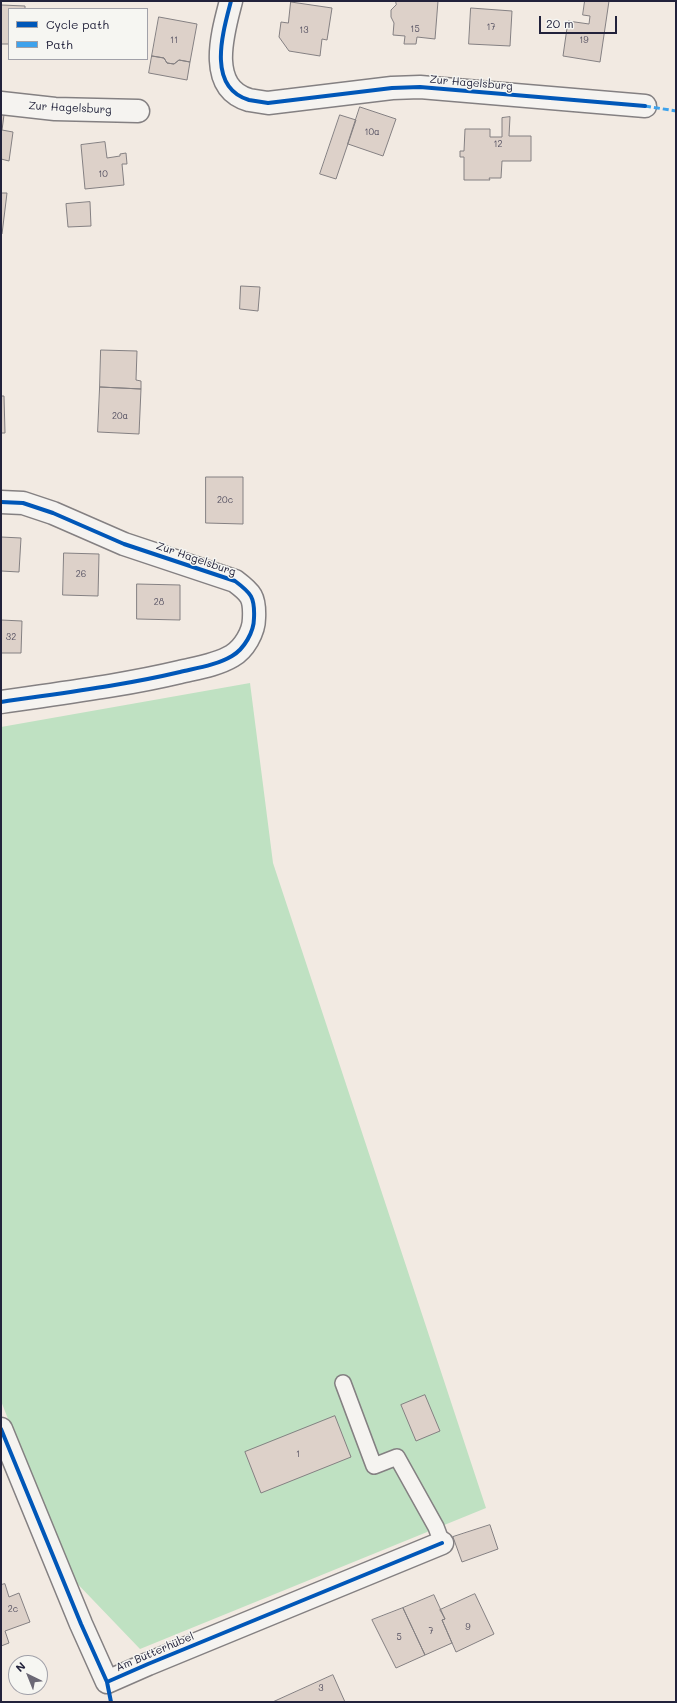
<!DOCTYPE html>
<html>
<head>
<meta charset="utf-8">
<style>
	body { margin:0 }
	#map { position:relative; width:677px; height:1703px; overflow:hidden; background:#f2eae2; font-family:Mali,sans-serif }
	canvas { display:block }
	.frame { position:absolute; inset:0; border:2px solid #22223b; pointer-events:none }
	.legend { position:absolute; left:8px; top:8px; width:140px; height:52px; box-sizing:border-box; background:#f6f6f2; border:1px solid #a1a1a9; margin:0; padding:5px 7px; list-style:none; font-size:12px; color:#22223b }
	.legend li { display:flex; align-items:center; gap:8px; height:20px }
	.legend b { width:20px; border:1px solid #a1a1a9 }
	.north { position:absolute; left:8px; top:1655px; width:40px; height:40px; box-sizing:border-box; background:#f6f6f2; border:1px solid #a1a1a9; border-radius:50%; rotate:317deg; font-size:11px; font-weight:700; line-height:16px; text-align:center; color:#22223b }
	.north::after { content:''; display:block; margin:auto; width:14px; height:18px; background:#6b6875; clip-path:polygon(50% 0,100% 100%,50% 72%,0 100%) }
	.scale { position:absolute; left:539px; top:16px; width:78px; height:18px; box-sizing:border-box; border:2px solid #22223b; border-top:0; padding-left:5px; font-size:12px; line-height:14px; white-space:nowrap; color:#22223b; -webkit-text-stroke:3px #f6f6f2; paint-order:stroke }
</style>
</head>
<body>
<div id="map">
<canvas width="677" height="1703"></canvas>
<div class="frame"></div>
<ul class="legend">
<li><b style="height:5px;background:#0057b8"></b>Cycle path</li>
<li><b style="height:5px;background:#3ea2ec"></b>Path</li>
</ul>
<div class="north">N</div>
<div class="scale">20 m</div>
</div>
<script>
const g = document.querySelector('canvas').getContext('2d');
g.lineJoin = 'round';
function fillPath(path, color) {
  g.fillStyle = color;
  g.fill(path, 'evenodd');
}
function strokePath(path, color, width, dash) {
  g.strokeStyle = color;
  g.lineWidth = width;
  g.lineCap = dash ? 'butt' : 'round';
  g.setLineDash(dash || []);
  g.stroke(path);
}
function drawText(font, color, halo, rows, align = 'center') {
  g.font = font + ' Mali,sans-serif';
  g.lineWidth = 3;
  g.setLineDash([]);
  g.textBaseline = 'middle';
  g.strokeStyle = halo;
  g.fillStyle = color;
  for (const [text, x, y, turn = 0] of rows) {
    g.save();
    g.translate(x, y);
    g.rotate((+turn || 0) * Math.PI / 180);
    g.textAlign = isNaN(turn) ? turn : align;
    if (halo) g.strokeText(text, 0, 0);
    g.fillText(text, 0, 0);
    g.restore();
  }
}
fillPath(new Path2D(`
	M250 683 273 863 486 1508 140 1649 69 1575 1 1401V727Z`), '#bfe1c2');
const building = new Path2D(`
	M396 1H438L435 39 417 37 416 44H404L405 36 393 35 394 23 391 17V10L396 5Z
	M585 1H609L600 62 563 56 568 21 589 24 590 16 583 15Z
	M291 2 332 8 327 40 322 39 320 56 289 51 279 37 281 22 288 23Z
	M1 5 25 6V9H9V44H1Z
	M471 8 512 11 510 46 469 44Z
	M159 17 197 24 190 62 179 60 174 64 167 63 164 58 152 56Z
	M152 56 164 58 167 63 174 64 179 60 190 62 187 80 149 73Z
	M360 107 396 119 383 156 348 144Z
	M1 114 4 115 2 130 13 132 9 161 1 159Z
	M340 115 356 120 336 179 320 174Z
	M510 117 509 136H531V161H502L501 178H489L490 180H464V157H460V151H464L465 129H490V137H502V118Z
	M105 142 107 158 120 156V154L126 153 127 164H122L124 185 85 189 81 145Z
	M1 193H7L2 234H1Z
	M90 202 91 226 68 227 66 204Z
	M241 286 260 287 258 311 240 309Z
	M101 350 137 351 136 380 141 381V389L100 387Z
	M100 387 141 389 139 434 98 432Z
	M1 396H4L5 433H1Z
	M206 477H243V524L206 523Z
	M1 537 21 538 19 572 1 571Z
	M64 553 99 554 98 596 63 595Z
	M137 584 180 585V620L137 619Z
	M1 620 22 621 21 653H1Z
	M425 1395 440 1431 416 1441 401 1405Z
	M335 1416 351 1457 261 1493 245 1452Z
	M490 1525 498 1549 462 1562 453 1537Z
	M5 1584 9 1597 19 1593 30 1622 5 1631 9 1643 1 1646V1585Z
	M475 1594 494 1634 456 1652 442 1620 445 1619 440 1610Z
	M434 1595 445 1619 442 1620 452 1643 425 1655 403 1608Z
	M403 1608 425 1655 396 1668 372 1620Z
	M333 1675 345 1702H273Z`);
fillPath(building, '#ddd1c9');
strokePath(building, '#848082', 1);
const lane = new Path2D(`
	M343 1383 374 1466 397 1457 436 1527 442 1543`);
const street = new Path2D(`
	M231 1C223 32 206 87 249 100 255 101 262 102 268 103L392 88 420 87 645 106
	M1 103 55 109 138 111
	M1 502 23 503 53 513 124 544 235 581C251 593 255 597 254 618 254 632 244 649 232 656 217 665 197 668 180 672 121 686 61 693 1 702
	M1 1429 81 1624 107 1682 148 1664 442 1543`);
strokePath(lane, '#848082', 18);
strokePath(street, '#848082', 25);
strokePath(lane, '#f5f3f0', 15);
strokePath(street, '#f5f3f0', 22);
strokePath(new Path2D(`
	M645 106 676 111`), '#3ea2ec', 3, [6, 3]);
strokePath(new Path2D(`
	M231 1C223 32 206 87 249 100 255 101 262 102 268 103L392 88 420 87 645 106
	M1 502 23 503 53 513 124 544 235 581C251 593 255 597 254 618 254 632 244 649 232 656 217 665 197 668 180 672 121 686 61 693 1 702
	M1 1429 81 1624 107 1682 111 1702
	M107 1682 148 1664 442 1543`), '#0057b8', 4);
drawText('9px', '#545061', null, [
	["17",491,27],
	["15",415,29],
	["13",304,30],
	["11",174,40],
	["19",584,40],
	["10a",372,132],
	["12",498,144],
	["10",103,174],
	["20a",120,416],
	["20c",225,500],
	["26",81,574],
	["28",159,602],
	["32",11,637],
	["1",298,1454],
	["2c",13,1609],
	["9",468,1627],
	["7",431,1631],
	["5",399,1637],
	["3",321,1688]
]);
drawText('11px', '#22223b', '#f6f6f2', [
	["Zur Hagelsburg",471,83,5],
	["Zur Hagelsburg",70,108,3],
	["Zur Hagelsburg",196,559,19],
	["Am Butterhübel",155,1652,-23]
]);
</script>
</body>
</html>
